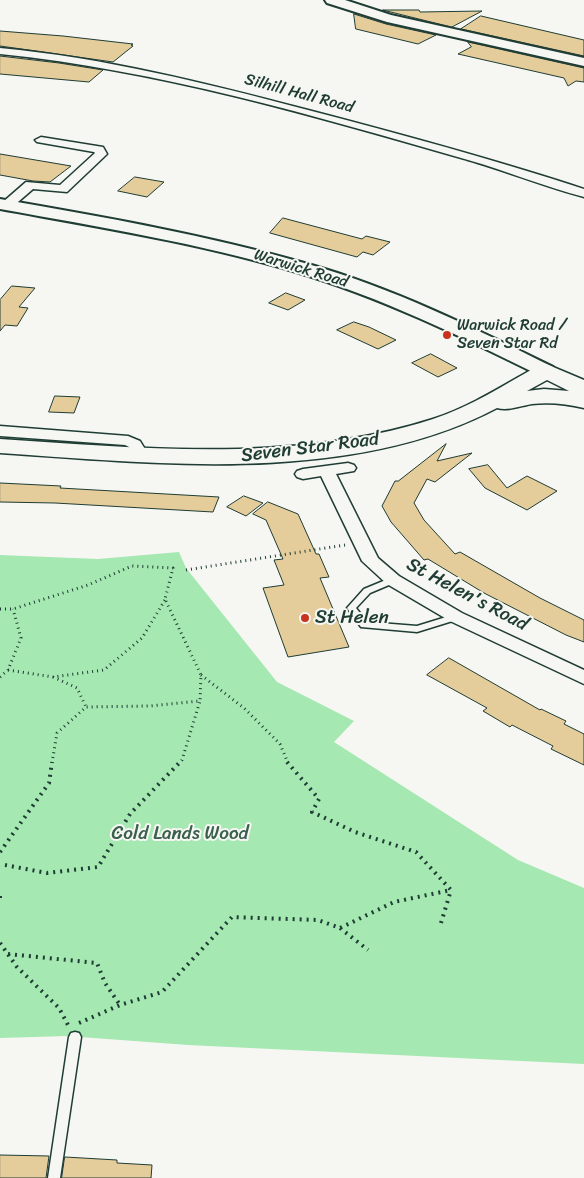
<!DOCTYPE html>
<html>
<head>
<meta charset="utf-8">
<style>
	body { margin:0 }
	canvas { display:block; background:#f6f6f2 }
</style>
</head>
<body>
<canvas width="584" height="1178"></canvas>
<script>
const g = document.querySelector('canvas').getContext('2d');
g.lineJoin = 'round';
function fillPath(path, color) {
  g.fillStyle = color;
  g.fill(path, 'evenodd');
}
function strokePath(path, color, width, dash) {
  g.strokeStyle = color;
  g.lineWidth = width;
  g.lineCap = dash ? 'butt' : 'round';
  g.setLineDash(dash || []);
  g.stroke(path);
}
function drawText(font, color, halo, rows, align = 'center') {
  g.font = font + ' Sriracha,sans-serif';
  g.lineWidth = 4;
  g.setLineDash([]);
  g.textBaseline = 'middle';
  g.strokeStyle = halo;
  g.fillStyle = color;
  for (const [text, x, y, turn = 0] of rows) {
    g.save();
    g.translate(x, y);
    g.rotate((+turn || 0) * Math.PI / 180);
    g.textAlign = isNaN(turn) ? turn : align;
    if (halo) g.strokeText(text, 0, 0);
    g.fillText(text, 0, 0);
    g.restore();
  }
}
fillPath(new Path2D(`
	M0 434 119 444 120 447 0 441Z
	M179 552 186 568 277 682 354 721 334 742 518 860 584 888V1064L188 1045 67 1036 0 1038V555L98 559Z`), '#a5e8b2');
const building = new Path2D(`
	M383 10H419L420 12 482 11 452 27Z
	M354 14 386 24 436 35 418 44 356 29Z
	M481 16 584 40V56L461 29Z
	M0 31 63 36 133 44 131 45 133 46 113 62 0 46Z
	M468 42 584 68V82L576 81 568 86 564 78 458 54 471 47Z
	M0 56 59 63 103 70 89 82 0 74Z
	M0 154 71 166 50 182 33 181 0 175Z
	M135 177 164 182 147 197 118 191Z
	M283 218 362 239 366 236 390 242 373 255 363 252 357 257 270 233Z
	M12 286 35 288 19 307 28 308 17 326 5 325 0 331V300Z
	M286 293 305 300 288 310 269 303Z
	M354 322 369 327 396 340 378 349 337 330Z
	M431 354 457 368 438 377 412 363Z
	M55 396 80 397 74 413 49 412Z
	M446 444 437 461 472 453 435 482 427 479 414 503 424 520 455 554 460 552 540 598 584 620V642L566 635 484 593 428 559 424 560 391 522 382 506 395 481H398Z
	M488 465 507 488 527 476 557 491 527 510 485 488 469 469Z
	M0 483 61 486 60 488 219 497 213 512 55 503 0 502Z
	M244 496 263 503 246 516 227 507Z
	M268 502 298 514 316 554H319L329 577 320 578 349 647 288 657 263 588 284 585 274 560 283 559 266 520 253 514Z
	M449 658 540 710 541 709 566 721 564 724 584 734V765L551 749 553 746 512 725 510 727 483 711 487 708 427 675Z
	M0 1155 49 1156 46 1178H0Z
	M65 1157 117 1160V1163L152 1165 151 1178H62Z`);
fillPath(building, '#e5cc9b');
strokePath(building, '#1f3d34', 1);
const lane = new Path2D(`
	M393 577 396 578 397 580 396 582 370 593 356 608 367 622 417 626 456 614 460 617 459 619 417 632 361 627 347 608 364 589Z
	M75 1032 79 1033 81 1037 60 1178H48L69 1037 71 1033Z`);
const street = new Path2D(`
	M0 48C105 58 206 83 308 110 400 134 493 159 584 189V197C545 187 507 171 468 160 316 116 158 70 0 54Z
	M41 137 103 147 107 154 67 192 33 189 11 208H3L1 205 3 202 26 182 60 185 95 153 94 152 37 142 35 140Z
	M0 426 128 436 140 441 148 454 146 457H134L129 447 125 445 0 436Z
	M348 463 354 465 356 468 354 471 336 474 378 558 399 576 462 613 584 670V684L450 621 387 584 362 561 321 476 303 479 297 477 295 474 297 471 303 469Z`);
const secondary = new Path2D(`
	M325 0H345L391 15 584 58V66L387 22 327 3Z
	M0 199C104 217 207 235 308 264 393 288 474 328 553 367L556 371 553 375 546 377 539 375C460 336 380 297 296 272 199 243 99 227 0 209Z`);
const highway = new Path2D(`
	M546 364 584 380V408C567 404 550 402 532 404 520 406 508 411 497 408 351 485 159 464 0 453V439C144 448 293 464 433 419 470 407 504 385 538 366ZM547 380 569 391 544 389 527 391Z`);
strokePath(lane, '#1f3d34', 3);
strokePath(street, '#1f3d34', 3);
strokePath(secondary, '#1f3d34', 4);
strokePath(highway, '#1f3d34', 3);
strokePath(new Path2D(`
	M186 570 345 545
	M0 609H13L88 585 132 566 173 568 165 599 201 675 200 701
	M8 670 53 677 104 670 142 638 165 600
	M201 675 244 708 280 744 288 763
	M0 677 8 670 21 638 13 609
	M53 677 77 688 86 707
	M52 763 57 733 86 707 149 706 200 701 182 760 179 763`), '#1f3d34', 3, [1, 4]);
strokePath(new Path2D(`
	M0 852 49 783 52 762
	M5 865 47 873 98 867 130 814 180 762
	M0 896V898
	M441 923 451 890
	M340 928 368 950
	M0 943 17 967 59 1008 68 1025
	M8 954 97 963 105 983 120 1005
	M79 1023 120 1005 162 992 232 917 318 920 340 928 394 902 451 890 416 852 355 832 312 812 319 799 287 762`), '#1f3d34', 4, [2, 5]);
fillPath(lane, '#f6f6f2');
fillPath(street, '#f6f6f2');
fillPath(secondary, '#f6f6f2');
fillPath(highway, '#f6f6f2');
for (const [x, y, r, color] of [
	[447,335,5,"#c8321e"],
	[305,618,5,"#c8321e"]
]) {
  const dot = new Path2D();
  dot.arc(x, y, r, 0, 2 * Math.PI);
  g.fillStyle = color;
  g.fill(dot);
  strokePath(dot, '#f6f6f2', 2);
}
drawText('16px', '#1f3d34', '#f6f6f2', [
	["Silhill Hall Road",299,94,15],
	["Warwick Road",301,269,17]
]);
drawText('16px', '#1f3d34', '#f6f6f2', [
	["Warwick Road /",457,326],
	["Seven Star Rd",457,344]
], 'left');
drawText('19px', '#1f3d34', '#f6f6f2', [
	["Seven Star Road",310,448,-7],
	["St Helen's Road",467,595,28]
]);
drawText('19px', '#1f3d34', '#f6f6f2', [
	["St Helen",315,618]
], 'left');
drawText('19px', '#3a5f4d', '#f6f6f2', [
	["Cold Lands Wood",180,834]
]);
</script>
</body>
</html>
